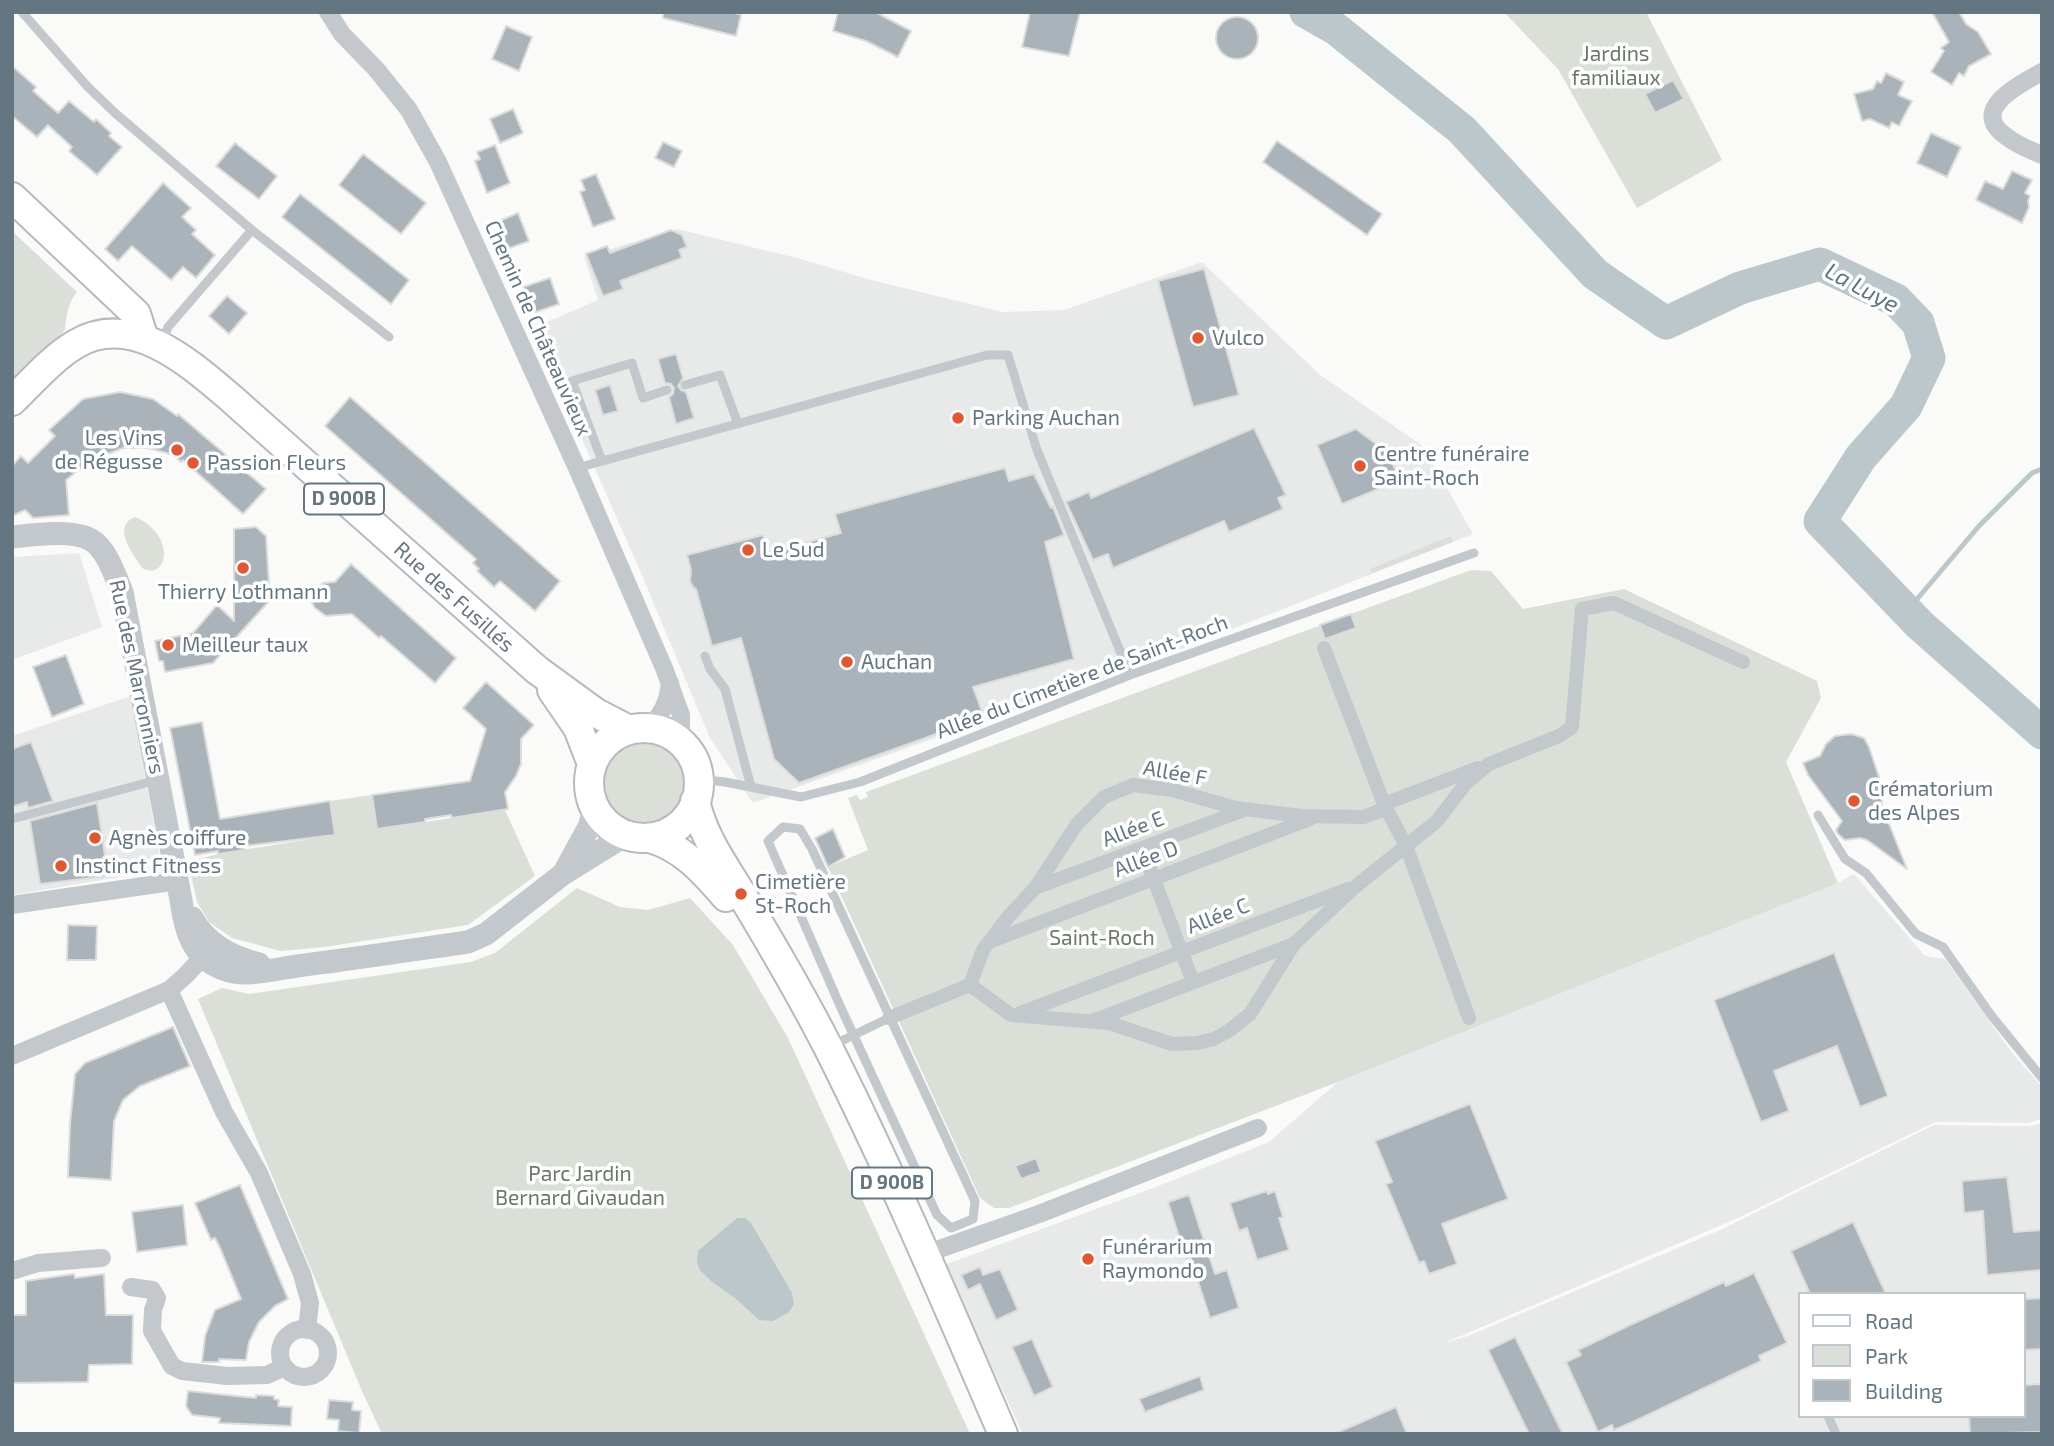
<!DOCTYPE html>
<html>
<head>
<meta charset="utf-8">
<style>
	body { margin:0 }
	#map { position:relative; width:2054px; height:1446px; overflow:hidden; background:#fafaf8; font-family:"Exo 2",sans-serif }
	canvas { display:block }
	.frame { position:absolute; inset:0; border:14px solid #657683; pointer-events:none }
	.legend { position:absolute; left:1798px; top:1292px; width:228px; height:126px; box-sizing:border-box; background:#fff; border:2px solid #c1c8cd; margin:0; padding:9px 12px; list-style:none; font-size:21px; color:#657683 }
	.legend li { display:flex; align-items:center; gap:14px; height:35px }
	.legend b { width:35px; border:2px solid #c1c8cd }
</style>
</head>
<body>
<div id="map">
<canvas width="2054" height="1446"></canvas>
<div class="frame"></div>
<ul class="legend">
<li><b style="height:9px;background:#fff"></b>Road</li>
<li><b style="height:19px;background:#dadfd7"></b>Park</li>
<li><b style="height:19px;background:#aab3b9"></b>Building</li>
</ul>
</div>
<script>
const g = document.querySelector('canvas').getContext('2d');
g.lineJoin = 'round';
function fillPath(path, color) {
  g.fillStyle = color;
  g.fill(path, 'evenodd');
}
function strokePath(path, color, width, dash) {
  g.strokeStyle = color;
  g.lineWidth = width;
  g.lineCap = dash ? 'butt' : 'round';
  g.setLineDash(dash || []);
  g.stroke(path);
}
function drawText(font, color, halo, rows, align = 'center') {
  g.font = font + ' "Exo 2",sans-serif';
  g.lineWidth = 7;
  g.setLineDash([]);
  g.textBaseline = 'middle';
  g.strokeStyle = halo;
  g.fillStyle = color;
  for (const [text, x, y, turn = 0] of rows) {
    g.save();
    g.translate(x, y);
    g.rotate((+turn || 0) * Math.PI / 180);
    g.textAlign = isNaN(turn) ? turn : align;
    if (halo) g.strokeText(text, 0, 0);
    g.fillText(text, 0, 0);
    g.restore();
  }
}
fillPath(new Path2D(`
	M677 229 801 259 871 280 1003 312 1064 310 1202 262 1319 374 1424 447 1473 534 1151 661 753 803 710 738 638 566 533 328 598 300 584 257Z
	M79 553 102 627 12 660V557Z
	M131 696 162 870 12 895V736Z
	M1854 874 1925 956 1945 959 2013 1054 2042 1087V1119L2028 1123 1935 1122 1738 1218 1442 1344 1468 1336 1718 1231 1934 1125 2031 1126 2042 1123V1434H1023L944 1265 1153 1188 1269 1142 1338 1082 1838 883ZM1800 1294H2024V1416H1800Z`), '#e8e9e9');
fillPath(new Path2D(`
	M1504 12H1646L1722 160 1637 208 1558 69Z
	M12 231 77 292C68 302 66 317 65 330L12 387Z
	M135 517C176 534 169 582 142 568 133 554 111 526 135 517Z
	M1451 536 1453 542 1372 573 1370 569Z
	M1471 570 1491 571 1523 609 1624 589 1817 681 1821 698 1786 762 1838 883 1338 1082 1009 1208H994L980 1198 828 867 868 850 848 798 857 795 860 800 868 797 866 792Z
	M602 783a41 41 0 1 1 82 0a41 41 0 1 1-82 0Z
	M372 795 378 829 505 810 535 876 468 925 324 947 281 951 232 938 209 922 197 902 188 862 218 854 335 835 330 801Z
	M577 888 620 907 648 910 690 898 733 945 788 1038 970 1434H382L362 1391 198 999 222 988 249 994 471 962 495 953Z`), '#dadfd7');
fillPath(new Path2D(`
	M737 1218H745L751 1223 792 1293 794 1304 789 1312 773 1321 759 1320 735 1298 711 1281 700 1270 697 1262 698 1251Z`), '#bbc7cb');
strokePath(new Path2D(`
	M1907 611 1979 526 2032 473 2042 469`), '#bbc7cb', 5);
strokePath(new Path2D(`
	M1306 12 1336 29 1462 130 1595 274 1666 323 1740 288 1820 264 1896 300 1918 323 1929 358 1906 406 1861 457 1820 521 1920 625 2042 733`), '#bbc7cb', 33);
const building = new Path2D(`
	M663 12H732L741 15 736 36 663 18Z
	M838 12H875L911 31 898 57 866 41 833 31Z
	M1030 12H1080L1069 56 1022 47Z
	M1932 12H1959L1966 24 1978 32 1991 54 1969 66 1964 76 1959 73 1952 85 1931 72 1944 51 1941 48 1949 42Z
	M1216 38a21 21 0 1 1 42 0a21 21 0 1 1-42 0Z
	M506 26 532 37 519 71 492 59Z
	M12 66 36 87 33 91 58 113 69 101 94 122 96 119 111 133 109 136 122 147 97 175 69 151 72 147 48 125 37 137 12 116Z
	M1886 73 1904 82 1898 95 1912 101 1899 126 1892 122 1889 128 1870 119 1862 121 1854 94 1873 89 1877 81 1881 83Z
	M1673 80 1684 99 1655 113 1645 94Z
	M513 109 523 133 500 143 490 119Z
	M1931 133 1961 147 1947 177 1917 163Z
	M1277 141 1382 214 1367 235 1263 162Z
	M663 142 682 151 674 167 655 158Z
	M235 143 277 176 259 199 216 166Z
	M495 145 510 183 487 193 475 161 480 159 477 152Z
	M363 154 426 203 401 234 339 185Z
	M2012 171 2032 180 2025 193 2030 196 2028 201 2029 207 2022 223 1976 200 1985 181 2003 189Z
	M596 174 615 219 593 227 580 192 585 190 581 180Z
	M163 183 191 208 182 217 196 230 192 234 215 255 196 278 183 267 171 280 132 246 118 261 105 249Z
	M300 194 409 280 391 304 282 217Z
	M518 213 529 241 507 249 497 222Z
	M671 230 682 235 687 247 679 250 682 258 620 281 623 289 603 296 586 254 607 246 610 253Z
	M1204 269 1239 395 1193 407 1158 281Z
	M550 278 559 304 533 313 523 287Z
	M227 296 247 313 229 334 209 316Z
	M676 354 683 378 678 386 681 390 686 392 694 418 676 424 669 397 673 394 674 388 671 384 665 383 658 359Z
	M610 385 618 411 603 415 595 390Z
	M120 392 153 399 177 416 178 414 266 489 243 514 183 460 181 462 174 455 148 448H123L90 461 66 480 69 515 33 518 25 510 12 516V466L21 456 28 463 55 436 49 430 83 399Z
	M350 397 560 581 535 611 500 581 494 587 477 571 479 569 473 563 476 559 325 426Z
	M1254 428 1286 495 1278 498 1283 509 1229 532 1224 521 1113 568 1108 554 1093 560 1066 502 1089 492 1091 498Z
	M1356 429 1388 453 1400 480 1342 504 1317 445Z
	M1005 468 1009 481 1034 474 1051 508 1053 507 1064 535 1045 542 1074 659 973 687 984 717 799 783 774 759 741 638 712 646 696 589 693 587 690 581 691 570 687 555 763 535 768 553 841 533 835 514Z
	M256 527 266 536 270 600 213 663 165 672 163 661H159L155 641 193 633 217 605 234 621V529Z
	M351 564 456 658 435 683 381 636 379 638 352 614 326 616 315 608 312 603 314 592 323 583 335 582Z
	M1351 614 1356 628 1325 639 1320 625Z
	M66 655 84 704 52 717 33 667Z
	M486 682 534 725 521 739V764L516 776 505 792 508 809 452 818 451 815 425 819V822L377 829 372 795 470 781 486 729 463 708Z
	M202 722 220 819 330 801 335 835 244 846 245 850 218 854V851L195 855 170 728Z
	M1851 734 1864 738 1869 747 1881 783 1882 806 1907 869 1867 840 1860 838 1845 840 1838 834 1836 830 1842 821 1808 775 1803 763 1820 756 1826 744 1835 736Z
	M31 742 53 801 28 808 27 802 12 807V749Z
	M97 803 108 876 40 884 30 821Z
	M833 829 845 857 828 867 815 838Z
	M68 925 97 926 96 960H67Z
	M1834 953 1888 1096 1860 1107 1837 1046 1774 1071 1789 1111 1761 1122 1714 1000Z
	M173 1027 190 1066 140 1086 123 1100 114 1121 111 1180 68 1177 70 1124 75 1074 85 1063Z
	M1470 1104 1508 1199 1442 1224 1457 1264 1429 1274 1424 1261 1419 1263 1386 1184 1392 1182 1375 1141Z
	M1036 1158 1041 1172 1021 1179 1015 1166Z
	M2007 1177 2014 1232 2042 1230V1270L1987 1275 1983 1211 1964 1213 1962 1181Z
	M240 1185 288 1299 275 1306 259 1322 249 1342 246 1360 219 1359V1362H202L205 1336 215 1310 241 1299 221 1250 215 1238 211 1240 195 1203Z
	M1267 1191 1268 1194 1275 1191 1283 1217 1279 1218 1289 1250 1257 1260 1247 1228 1239 1231 1230 1203Z
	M1189 1195 1215 1274 1227 1270 1239 1308 1210 1318 1190 1257 1186 1259 1168 1202Z
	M183 1205 187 1245 137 1252 132 1212Z
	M1853 1222 1886 1294H1810L1791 1251Z
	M980 1267 983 1275 1000 1269 1018 1310 996 1320 980 1284 968 1290 961 1275Z
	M1754 1273 1787 1343 1759 1356 1761 1361 1635 1421 1614 1430 1612 1425 1598 1432 1566 1362 1581 1355 1578 1350 1630 1325 1724 1282 1726 1286Z
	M74 1274 75 1278 104 1274 106 1315H133L132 1364 89 1365 88 1382 12 1383V1315H26V1281Z
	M2042 1298V1349L2024 1350V1299Z
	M1515 1337 1563 1434H1529L1488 1350Z
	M1032 1339 1053 1387 1034 1396 1012 1347Z
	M1200 1376 1204 1390 1145 1412 1139 1399Z
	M2042 1384V1432L1970 1434 1969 1416H2024V1385Z
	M188 1391 256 1398V1395L274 1396V1399L279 1400 278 1406 292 1407 291 1426 219 1423 220 1418 192 1415 186 1406Z
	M329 1400 353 1402 352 1410 361 1411 359 1433 338 1431 339 1420 327 1419Z
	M1396 1407 1407 1434H1334Z`);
fillPath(building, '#aab3b9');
strokePath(building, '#dcdcda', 2);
const primary = new Path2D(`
	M12 197 136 314 144 339
	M12 401C32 382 52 358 76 344 133 310 193 366 233 400L537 670 596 713 629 730
	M552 690 578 728 592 764
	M589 783a55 55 0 1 1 110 0a55 55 0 1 1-110 0Z
	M695 801C704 839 723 863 742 895 772 945 802 996 828 1047 892 1174 947 1304 1003 1434
	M650 838C684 848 704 872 726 897`);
strokePath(primary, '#b5babe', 32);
strokePath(new Path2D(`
	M22 12 87 86 115 113 252 230 389 337
	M162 342 168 327 252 230
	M685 385 720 375 738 424
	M602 461 572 381 632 363 643 398 667 390
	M577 468 987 355H1008L1037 450 1130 675
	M705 656 710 669 725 689 751 787
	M699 779 725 782 801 797 860 782 1130 675 1474 553
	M1818 815 1845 859 1866 873 1916 934 1943 947 1991 1015 2042 1078
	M12 819 157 780
	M783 827 800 829 812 849 975 1201 973 1219 951 1228 937 1215 841 1008 768 841Z
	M831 1046 889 1018
	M1828 1416 1836 1434`), '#c3c8cc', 9);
strokePath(new Path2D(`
	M1324 648 1384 804 1406 846 1469 1018
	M1384 804 1478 768
	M1142 848 1193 982
	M1035 888 1244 810
	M989 942 1310 819
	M970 985 983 950 1008 917 1035 888 1077 824 1104 797 1133 785 1172 790 1236 808 1302 816 1364 817 1387 808
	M1020 1013 1348 889
	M889 1018 970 985 1011 1015 1109 1023 1172 1044 1197 1043 1214 1039 1230 1030 1250 1014 1294 944 1356 886 1437 821 1466 783 1489 764 1559 736 1572 727 1582 609 1614 603 1743 662
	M1095 1020 1294 944`), '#c3c8cc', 14);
strokePath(new Path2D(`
	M328 12 342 34 376 69 409 110 438 162 577 468 664 668 681 715V742
	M2042 72C2020 84 1967 110 2007 137 2017 145 2030 150 2042 155
	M648 728C662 715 668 702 670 683
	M12 905 178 881
	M169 990 224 1112 259 1173 302 1274 310 1303 307 1330
	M12 1056 169 990 185 976 212 947
	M925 1254 1039 1214 1258 1128
	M12 1271 38 1263 102 1258
	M131 1287 152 1290 157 1298 153 1310 152 1331 172 1366 182 1371 227 1376 267 1375 284 1367
	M280 1353a24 24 0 1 1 48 0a24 24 0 1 1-48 0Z`), '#c3c8cc', 18);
strokePath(new Path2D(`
	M12 537C32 535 73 529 91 540 107 549 115 576 122 592L181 900C185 930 192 957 223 969 245 978 275 969 297 966 354 959 411 950 468 942L486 934 563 874 626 835
	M566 869 589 827 595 809
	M192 918C206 944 231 957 259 964`), '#c3c8cc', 23);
strokePath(primary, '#fff', 28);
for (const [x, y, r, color] of [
	[1198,338,7,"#e4572e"],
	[958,418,7,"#e4572e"],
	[177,450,7,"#e4572e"],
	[193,463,7,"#e4572e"],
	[1360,466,7,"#e4572e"],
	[748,550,7,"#e4572e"],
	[243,568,7,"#e4572e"],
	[168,645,7,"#e4572e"],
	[847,662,7,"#e4572e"],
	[1854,801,7,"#e4572e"],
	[95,838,7,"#e4572e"],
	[61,866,7,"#e4572e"],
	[741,894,7,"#e4572e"],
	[1088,1259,7,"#e4572e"]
]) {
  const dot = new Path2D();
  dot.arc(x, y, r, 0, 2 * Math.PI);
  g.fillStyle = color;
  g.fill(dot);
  strokePath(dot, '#fff', 2.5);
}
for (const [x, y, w] of [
	[344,499,80],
	[892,1183,80]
]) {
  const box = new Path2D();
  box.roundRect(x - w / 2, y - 15.5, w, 31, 5);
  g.fillStyle = '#fff';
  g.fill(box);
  strokePath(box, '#657683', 2);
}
drawText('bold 19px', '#657683', null, [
	["D 900B",344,499],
	["D 900B",892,1183]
]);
drawText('21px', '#687a64', '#fff', [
	["Jardins",1616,54],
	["familiaux",1616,78],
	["Saint-Roch",1102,938],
	["Parc Jardin",580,1174],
	["Bernard Givaudan",580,1198]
]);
drawText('21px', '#657683', '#fff', [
	["Chemin de Châteauvieux",538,328,66],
	["Rue des Fusillés",454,597,42],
	["Rue des Marronniers",137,677,78],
	["Allée du Cimetière de Saint-Roch",1082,677,-21],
	["Allée F",1175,773,10],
	["Allée E",1133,829,-21],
	["Allée D",1146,859,-21],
	["Allée C",1218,916,-21]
]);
drawText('21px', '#657683', '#fff', [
	["Vulco",1212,338],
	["Parking Auchan",972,418],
	["Les Vins",163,438,"right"],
	["de Régusse",163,462,"right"],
	["Centre funéraire",1374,454],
	["Saint-Roch",1374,478],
	["Passion Fleurs",207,463],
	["Le Sud",762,550],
	["Thierry Lothmann",243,592,"center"],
	["Meilleur taux",182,645],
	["Auchan",861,662],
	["Crématorium",1868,789],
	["des Alpes",1868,813],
	["Agnès coiffure",109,838],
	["Instinct Fitness",75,866],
	["Cimetière",755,882],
	["St-Roch",755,906],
	["Funérarium",1102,1247],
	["Raymondo",1102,1271]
], 'left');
drawText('italic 23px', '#60757c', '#fff', [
	["La Luye",1862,288,28]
]);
</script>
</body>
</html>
